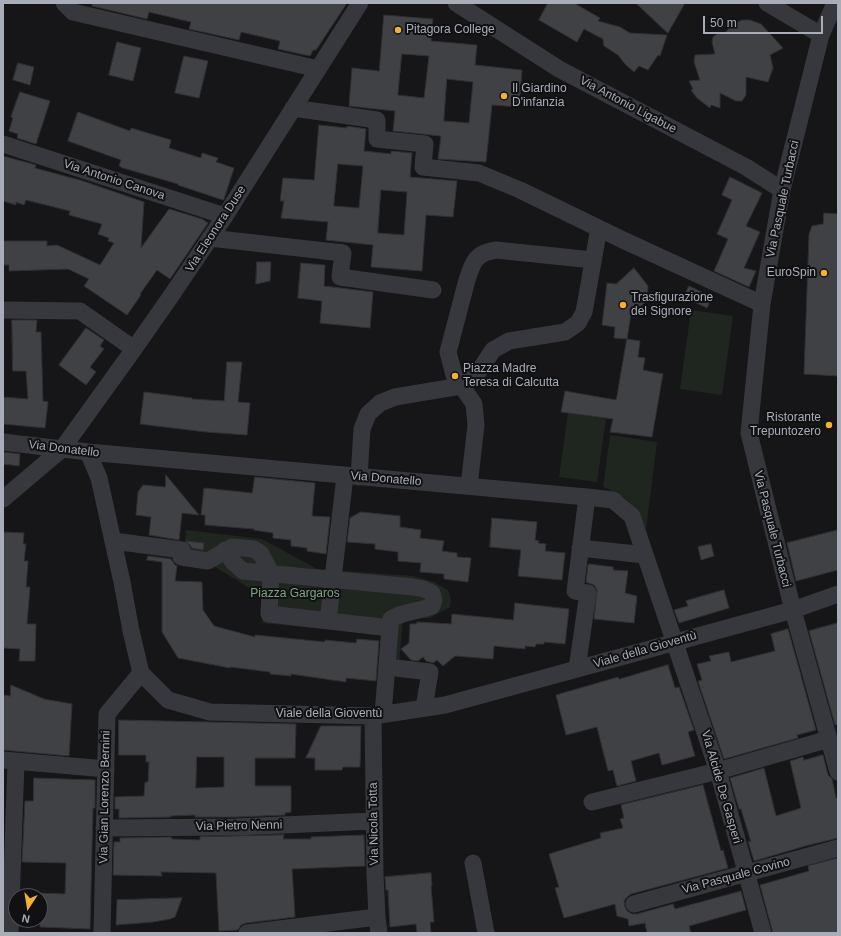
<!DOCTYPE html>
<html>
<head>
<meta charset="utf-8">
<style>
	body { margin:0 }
	#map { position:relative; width:841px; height:936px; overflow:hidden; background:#161618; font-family:Arial,sans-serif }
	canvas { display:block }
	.frame { position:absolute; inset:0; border:4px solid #a8adb8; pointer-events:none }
	.north { position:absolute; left:8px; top:888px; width:40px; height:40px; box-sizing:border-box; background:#111113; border:1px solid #4d4f55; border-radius:50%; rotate:192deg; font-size:11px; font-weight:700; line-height:16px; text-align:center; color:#a8adb8 }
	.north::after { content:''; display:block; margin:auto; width:14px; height:18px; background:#f2b134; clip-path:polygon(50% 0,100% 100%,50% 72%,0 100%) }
	.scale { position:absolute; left:703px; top:16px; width:120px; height:18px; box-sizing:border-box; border:2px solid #a8adb8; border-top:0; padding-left:5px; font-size:12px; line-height:14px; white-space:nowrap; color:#a8adb8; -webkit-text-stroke:3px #111113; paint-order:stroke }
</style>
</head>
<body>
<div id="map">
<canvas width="841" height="936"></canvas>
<div class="frame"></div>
<div class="north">N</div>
<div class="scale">50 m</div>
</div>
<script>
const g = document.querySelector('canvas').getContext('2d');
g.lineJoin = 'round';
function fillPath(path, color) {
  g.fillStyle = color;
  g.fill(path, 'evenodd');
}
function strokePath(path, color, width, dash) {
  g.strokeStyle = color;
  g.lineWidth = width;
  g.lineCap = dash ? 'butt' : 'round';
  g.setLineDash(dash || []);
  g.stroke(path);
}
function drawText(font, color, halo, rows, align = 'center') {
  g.font = font + ' Arial,sans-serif';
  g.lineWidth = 4;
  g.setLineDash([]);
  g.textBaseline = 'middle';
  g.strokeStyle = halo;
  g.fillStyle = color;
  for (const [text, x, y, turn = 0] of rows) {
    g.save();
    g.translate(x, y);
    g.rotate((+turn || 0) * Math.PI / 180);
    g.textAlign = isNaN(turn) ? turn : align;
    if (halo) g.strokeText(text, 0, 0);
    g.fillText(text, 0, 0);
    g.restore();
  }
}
fillPath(new Path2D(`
	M691 310 733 316 722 395 680 389Z
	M568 413 606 419 597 482 559 477Z
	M610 435 657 442 646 529C635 504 628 497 603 487Z
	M186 530 262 539 317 569 413 576 434 582 448 590 451 600 450 607 430 618H403L399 664 385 663 386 635 262 623 264 597 210 564 184 562Z`), '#1e261f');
const building = new Path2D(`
	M93 3H347L316 50H313L310 56 278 49 280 41 241 32 239 40 189 29 191 22 149 12 147 19 92 6Z
	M548 3H574L600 18 598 21 620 27 630 33 667 35 660 56 658 55 648 70 639 66 634 72 625 64 618 55 604 46 603 39 584 29 577 42 539 20Z
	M636 3H685L668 33Z
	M384 15 433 19 431 41 477 45 475 65 522 70 519 107 492 105 486 162 438 159 441 136 393 131 395 111 349 106 352 68 379 71ZM402 54 429 56 424 98 398 95ZM447 79 473 82 469 123 444 121Z
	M742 20H750L761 24 783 48 770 55 773 68 768 82 746 77V95L742 101H736L720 93V108L711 105 710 108 697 98 691 90 693 89 689 81 700 80 694 62 695 55 715 54 712 42 713 37 717 34 725 33 732 25Z
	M117 42 141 48 133 81 109 75Z
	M184 56 208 61 199 98 175 93Z
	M18 63 34 67 30 85 13 80Z
	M20 92 50 101 36 144 17 138 18 134 9 131 13 118 11 117Z
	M78 112 130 131 131 128 171 140 169 148 201 158 202 153 218 158 216 162 234 168 224 199 223 200 178 185V184L123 168 119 166 121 160 68 141Z
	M319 125 347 128V126L366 129 364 151 391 154V151L412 153 410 177 457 181 453 217 426 215 422 271 371 267 373 245 326 240 328 222 281 218 284 201H280L283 178 314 180ZM338 164 363 166 359 208 334 206ZM381 190 407 192 404 235 378 233Z
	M3 156 36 165 35 168 83 181 144 202 141 248 169 209 202 219 208 223 170 279 157 270 140 294 141 295 127 315 84 286 89 279 68 269 9 271V265H3V241H47V246L57 245 100 265 114 243 108 241 109 238 98 234 102 224 69 215 70 211 26 200 24 205 16 202V205L3 201Z
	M730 177 762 193 746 226 760 232 744 268 756 271 749 287 714 271 728 239 717 234 732 200 722 195Z
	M824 213 838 214V376L804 374 809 234 812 226 823 224Z
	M257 262H271L270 281 256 284Z
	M301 263 325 265 324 286 373 292 370 328 320 323 322 301 298 298Z
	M634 268 648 286 647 301 631 314 627 339 614 338 615 327 602 325 607 283 616 284Z
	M689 286 712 297 707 308 684 297Z
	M12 320H37L36 332H41L43 401 48 402 45 428 3 424V397L28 399 26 371H13Z
	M86 328 104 340 100 346 104 349 90 367 96 372 86 385 59 365Z
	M627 339 640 341 638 357 645 358 643 370 663 374 652 437 610 432 613 419 561 412 565 391 616 400Z
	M227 362H242L238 402 250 403 247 435 206 432 140 424 144 392 192 398V399L224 401Z
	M3 452 20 454 19 466 3 464Z
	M166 475 199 515 182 513 179 540 149 535 151 517 136 515 138 492 143 485 165 487Z
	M255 477 315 483 312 516 330 517 326 554 307 551V548L291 546V540L273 538V533L254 530V529L205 525V515H201L204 488 252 493Z
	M361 512 400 516V527L421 530 420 538 444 541 442 551 457 553V557L471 558 468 582 444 579V574L420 572 421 563 398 561V552L375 549V544L347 542 350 518Z
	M492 518 537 522 535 540 539 541 538 543 546 544 545 551 565 553 562 580 518 576 521 550 490 547Z
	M838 530V570L796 581 787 543Z
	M3 532 24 533 23 544H26L24 561H28L26 587H30L27 624H36L35 661H19L20 649 3 648Z
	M186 541 204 543 203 550 192 548 191 546Z
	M711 544 714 556 701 560 698 547Z
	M148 556 171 559 175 565 177 566 175 581 202 582 203 610 214 626 255 637V635L325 642V640L356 643 357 639 379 641 376 681 346 678V682L291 674V676L270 674V672L230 667V668L178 658 162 632V562L147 560Z
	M590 564 613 567V570L628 571 625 593 637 596 634 623 594 619 597 590 594 585 586 582 588 565Z
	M724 590 729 608 679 623 674 610 688 606 686 601Z
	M515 603 569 609 565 644 544 642V644H536L535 647 525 646V649L494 646 493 659 455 656 443 666 437 660 433 663 426 661 423 657 418 661 411 660 401 649 409 643 410 624H416L417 622 451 624 452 614 513 620Z
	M838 623V724L835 725 809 631Z
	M788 629 816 730 797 735 798 738 724 759 698 681 702 680 697 664 711 661 709 656 729 652 731 662 775 651 771 634Z
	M668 665 675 688 679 687 694 730 688 732 695 756 662 765 659 753 631 761 636 781 617 786 613 770 608 771 597 727 566 735 556 695 618 677 619 679Z
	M11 685 44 699 72 704 69 756 3 750V695L10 696Z
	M119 720 296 724 295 758H255V786H291V812L285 813V815L236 817H195V815L171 816V817L119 818V809H115V797L144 796 145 782H148L149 762H146V755H119ZM197 757H224V787L196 788Z
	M321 726H361L360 767H343L342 770H315V758H306Z
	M823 755 828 775 832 779 836 798H838V838L805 846 754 861 748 841 751 842 741 809H739L730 778 764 768 776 816 801 808 790 761 803 757 804 760Z
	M34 778 95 780V808H93L90 929 40 927V893L65 894 66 863 22 862 25 801H33Z
	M703 785 721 851 723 850 728 868 631 894 627 897 624 901 625 907 627 911 632 914H637L673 904 675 909 741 891 746 910 689 926 691 933H647L645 923 629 926 628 919 617 916 615 904 564 918 555 888 559 887 549 854 601 838 600 833 623 828 620 819 624 818 621 805Z
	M284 835 283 839H311V837L364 835 365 866 292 869 295 917 246 923 241 925 238 930 219 931 216 873 161 872 162 876 113 875 114 842H120V838L171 837 172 839 200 840V837Z
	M838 858V933H773L760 885 809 871 808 866Z
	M431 873 432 886H431L434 922H430L431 933H417L416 924 390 927 388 890H386L385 877Z
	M182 898 175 917 170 919 153 922 116 925 117 900Z`);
fillPath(building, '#404145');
strokePath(building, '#303034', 1);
strokePath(new Path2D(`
	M64 3 73 12 318 69
	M456 3 559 69 746 167 782 190
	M767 3 821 35
	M835 3 821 35 782 190 762 304 749 433 793 610 838 772
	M293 108 377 120V139L425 144 423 167 479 173 520 190 623 240 762 304
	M3 144 225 216
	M210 238 343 253 340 277 433 290
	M3 310 80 311 134 349
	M3 442 88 452 587 497 613 500 632 516 718 771 763 933
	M88 452 99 478 122 582 131 631 141 673 168 700 210 712 373 716 445 705 793 610 838 594
	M359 477 362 429 368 414 380 403 395 397 461 386 475 377 493 350 509 341 565 332 578 323 584 312 599 228
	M469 486 476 425 474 404 454 375 448 352 467 280C473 261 476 253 496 250L593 260
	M3 499 62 449 134 349 171 296 225 216 360 3
	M113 541 182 550 181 557 208 561 232 547 254 549 261 554 271 573 269 614 390 628 383 714
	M580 548 645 555
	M225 550 233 562 243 571 413 587 424 589 432 593 434 600 432 606C418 612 404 611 391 619L390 628
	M328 621 345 476
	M387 667 430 672 424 708
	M577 669 588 593 575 591 587 497
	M373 716 375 874 377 917 379 933
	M3 760 106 769
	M592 802 718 771 829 739
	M104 828 236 827 374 821
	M473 863 486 933
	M634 904 838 848
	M10 933 16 762
	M102 933 107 714 141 673
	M247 933 377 917`), '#37383d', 17);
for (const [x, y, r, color] of [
	[398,30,4,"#f2b134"],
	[504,96,4,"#f2b134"],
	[824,273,4,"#f2b134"],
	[623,305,4,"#f2b134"],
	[455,376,4,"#f2b134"],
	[829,425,4,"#f2b134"]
]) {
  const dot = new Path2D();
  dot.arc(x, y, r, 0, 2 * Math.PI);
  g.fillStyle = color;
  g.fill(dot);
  strokePath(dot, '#111113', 1.5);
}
drawText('12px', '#a8adb8', '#111113', [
	["Pitagora College",406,30],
	["Il Giardino",512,89],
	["D'infanzia",512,103],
	["EuroSpin",816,273,"right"],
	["Trasfigurazione",631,298],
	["del Signore",631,312],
	["Piazza Madre",463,369],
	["Teresa di Calcutta",463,383],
	["Ristorante",821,418,"right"],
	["Trepuntozero",821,432,"right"]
], 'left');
drawText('12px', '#a8adb8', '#111113', [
	["Via Antonio Ligabue",628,105,28],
	["Via Antonio Canova",114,180,18],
	["Via Pasquale Turbacci",783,199,-78],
	["Via Eleonora Duse",216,229,-57],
	["Via Donatello",64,449,7],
	["Via Donatello",386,479,5],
	["Via Pasquale Turbacci",772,529,76],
	["Viale della Gioventù",645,650,-16],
	["Viale della Gioventù",329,714],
	["Via Alcide De Gasperi",721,787,74],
	["Via Gian Lorenzo Bernini",105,797,-89],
	["Via Nicola Totta",374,824,-91],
	["Via Pietro Nenni",239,826,-1],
	["Via Pasquale Covino",736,876,-15]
]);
drawText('12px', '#7fa381', '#111113', [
	["Piazza Gargaros",295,594]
]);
</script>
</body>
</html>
